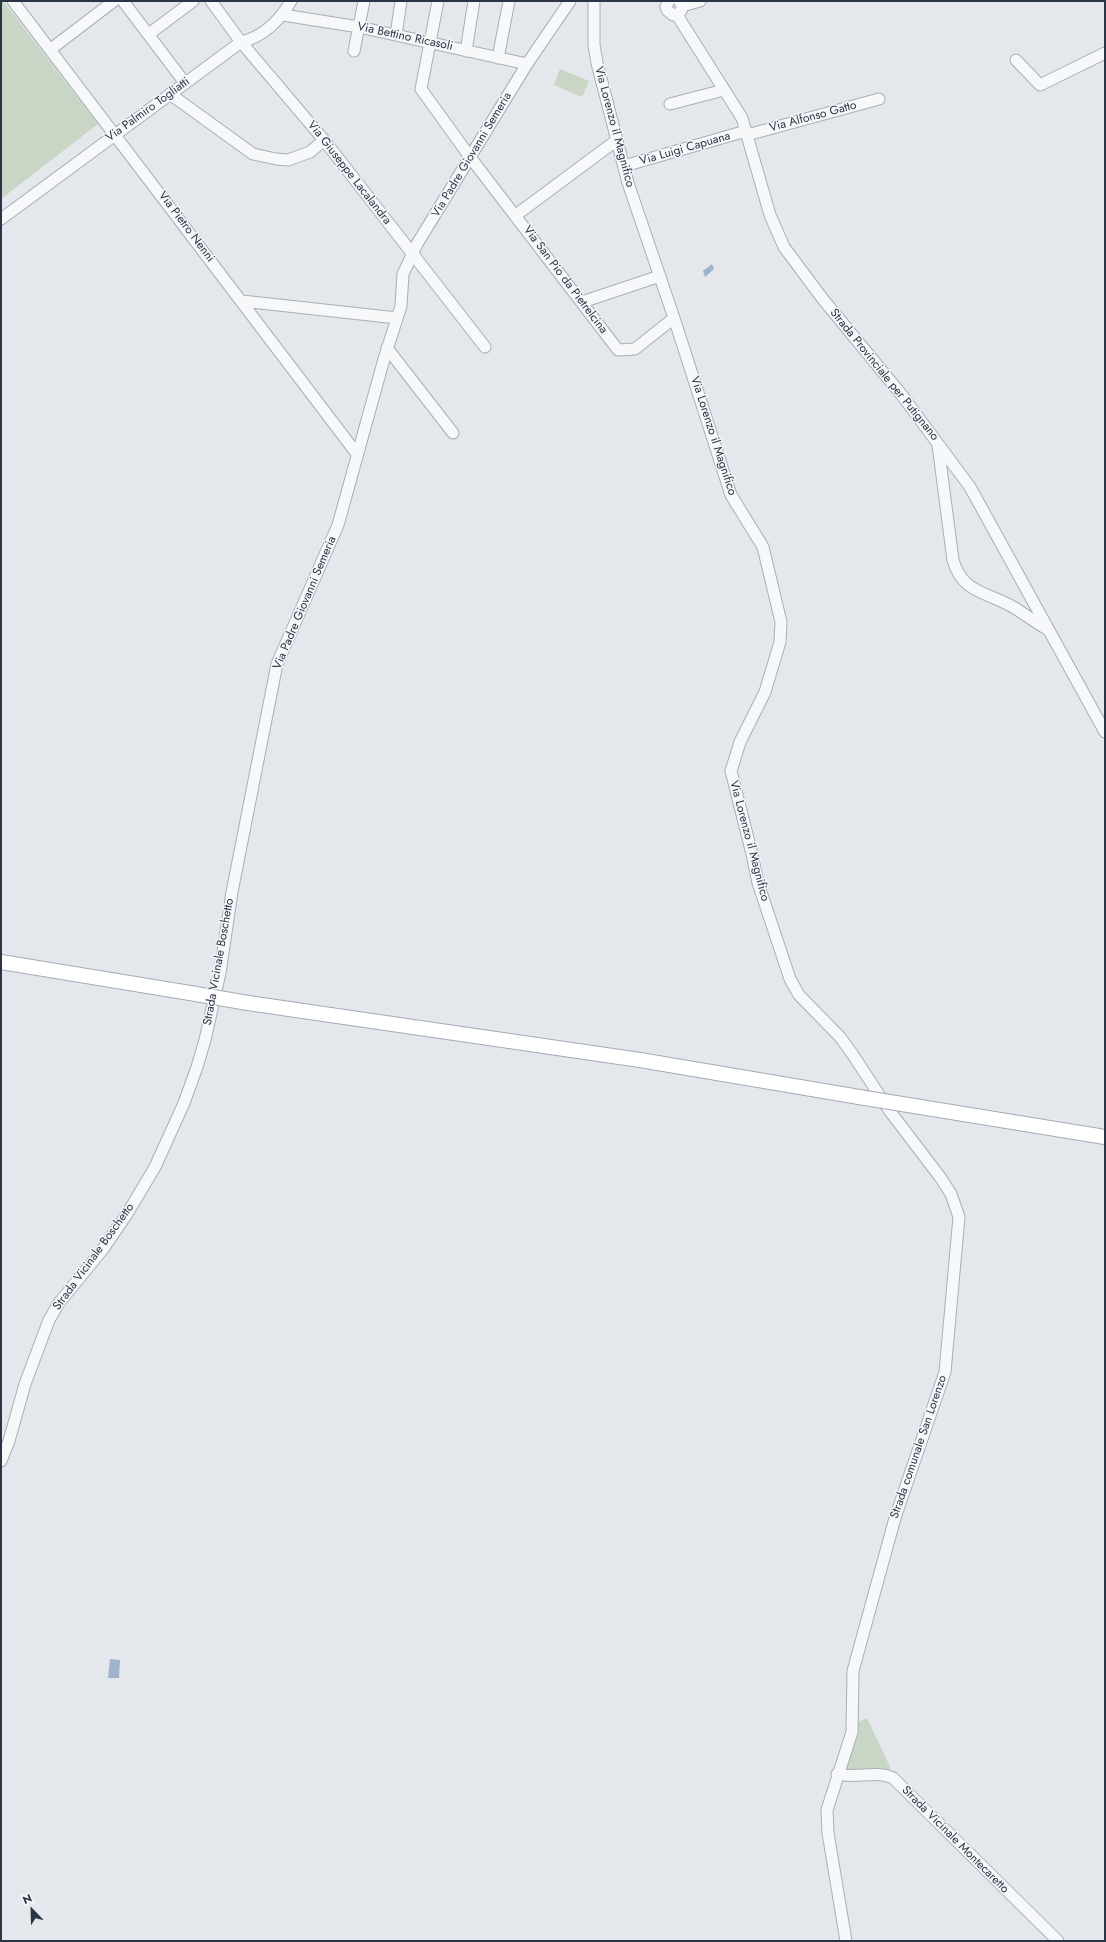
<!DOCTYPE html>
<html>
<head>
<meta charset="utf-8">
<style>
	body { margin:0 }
	#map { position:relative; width:1106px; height:1942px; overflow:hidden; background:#e4e7ec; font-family:Jost,sans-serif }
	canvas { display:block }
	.frame { position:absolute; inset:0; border:2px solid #2b3445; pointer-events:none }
	.north { position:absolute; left:12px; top:1890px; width:40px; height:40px; -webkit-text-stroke:3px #f4f6f9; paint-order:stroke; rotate:337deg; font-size:11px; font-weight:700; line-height:16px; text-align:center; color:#2b3445 }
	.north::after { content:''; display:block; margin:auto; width:14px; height:18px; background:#2b3445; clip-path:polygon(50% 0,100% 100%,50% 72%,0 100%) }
</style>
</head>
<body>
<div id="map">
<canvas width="1106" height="1942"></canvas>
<div class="frame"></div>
<div class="north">N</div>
</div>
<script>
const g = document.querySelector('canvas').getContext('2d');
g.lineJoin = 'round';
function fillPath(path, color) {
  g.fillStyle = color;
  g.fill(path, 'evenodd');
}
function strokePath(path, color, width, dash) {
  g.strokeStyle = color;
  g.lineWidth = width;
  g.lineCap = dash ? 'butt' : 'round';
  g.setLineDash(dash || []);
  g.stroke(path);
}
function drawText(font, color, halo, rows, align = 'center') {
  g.font = font + ' Jost,sans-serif';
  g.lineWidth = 3;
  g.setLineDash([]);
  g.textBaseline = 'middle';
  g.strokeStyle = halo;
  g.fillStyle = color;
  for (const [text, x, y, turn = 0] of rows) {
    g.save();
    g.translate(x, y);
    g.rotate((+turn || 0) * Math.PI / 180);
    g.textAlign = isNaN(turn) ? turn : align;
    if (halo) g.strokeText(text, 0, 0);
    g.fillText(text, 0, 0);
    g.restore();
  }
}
fillPath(new Path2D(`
	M1 1H3L98 124 1 199Z
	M560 69 589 81 582 97 554 85Z
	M867 1718 891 1769 853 1774 845 1769 855 1723Z`), '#c9d6c5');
fillPath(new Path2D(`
	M712 264 714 269 705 277 703 271Z
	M110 1659 120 1660 119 1678H108Z`), '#9fb4cc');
const minor = new Path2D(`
	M13 1 357 454
	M123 1 185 83
	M211 1 241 42 324 140 485 347
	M438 1 421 89 470 157 618 350 635 349 674 318
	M594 1V45L597 63 628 183 674 318 731 495 763 547 781 622 780 642 765 692 740 742 731 771 752 854 758 883 790 979 799 995 840 1037 853 1055 889 1110 940 1177 951 1194 959 1217 945 1372 895 1518 853 1671 852 1732 827 1810 828 1833 846 1941
	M669 1 666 6 667 10 673 15C681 14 685 8 679 1
	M682 6 700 1
	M283 15 359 27 527 64
	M677 15 742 118 770 215 784 247 822 298 901 394 970 487 1105 732
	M149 34 193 1
	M396 35 401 1
	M51 49 114 1
	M354 51 364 1
	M466 51 474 1
	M498 58 509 1
	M1016 60 1040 85 1105 53
	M170 94 253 154 276 159 288 160 310 152 324 140
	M670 104 724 90
	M747 135 879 99
	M624 166 746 131
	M516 215 617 140
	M1 219 241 42C263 37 280 20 291 1
	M242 301 397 318
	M582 302 660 276
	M387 348 453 433
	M938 445 953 560C962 593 987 592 1013 607 1025 614 1034 622 1047 629
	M1 1461 9 1441 25 1384 49 1320 59 1303 103 1249 127 1214 155 1167 184 1103 197 1067 205 1040 220 973 232 892 277 664 338 525 384 359 401 306 403 274 417 244 527 64 570 1
	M837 1774C855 1779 876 1770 893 1778L1058 1941`);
const major = new Path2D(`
	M1 962 190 993
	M248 1003 640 1060 865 1098
	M902 1104 1105 1137`);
strokePath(minor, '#a9aeb7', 13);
strokePath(major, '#a3abb8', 16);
strokePath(minor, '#f7f8fa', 11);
strokePath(major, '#fff', 14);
const majorBridge = new Path2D(`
	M190 993 248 1003
	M865 1098 902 1104`);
strokePath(majorBridge, '#a3abb8', 16, []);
strokePath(majorBridge, '#fff', 14);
drawText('12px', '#2b3445', '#f4f6f9', [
	["Via Bettino Ricasoli",405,37,12],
	["Via Palmiro Togliatti",148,110,-36],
	["Via Alfonso Gatto",813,117,-15],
	["Via Lorenzo il Magnifico",614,127,75],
	["Via Luigi Capuana",685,149,-16],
	["Via Padre Giovanni Semeria",472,155,-59],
	["Via Giuseppe Lacalandra",349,173,52],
	["Via Pietro Nenni",186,227,53],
	["Via San Pio da Pietrelcina",565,280,53],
	["Strada Provinciale per Putignano",884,375,51],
	["Via Lorenzo il Magnifico",713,436,72],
	["Via Padre Giovanni Semeria",305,603,-67],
	["Via Lorenzo il Magnifico",749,841,75],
	["Strada Vicinale Boschetto",219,962,-80],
	["Strada Vicinale Boschetto",94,1257,-54],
	["Strada comunale San Lorenzo",919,1447,-71],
	["Strada Vicinale Montecaretto",955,1840,45]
]);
</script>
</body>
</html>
